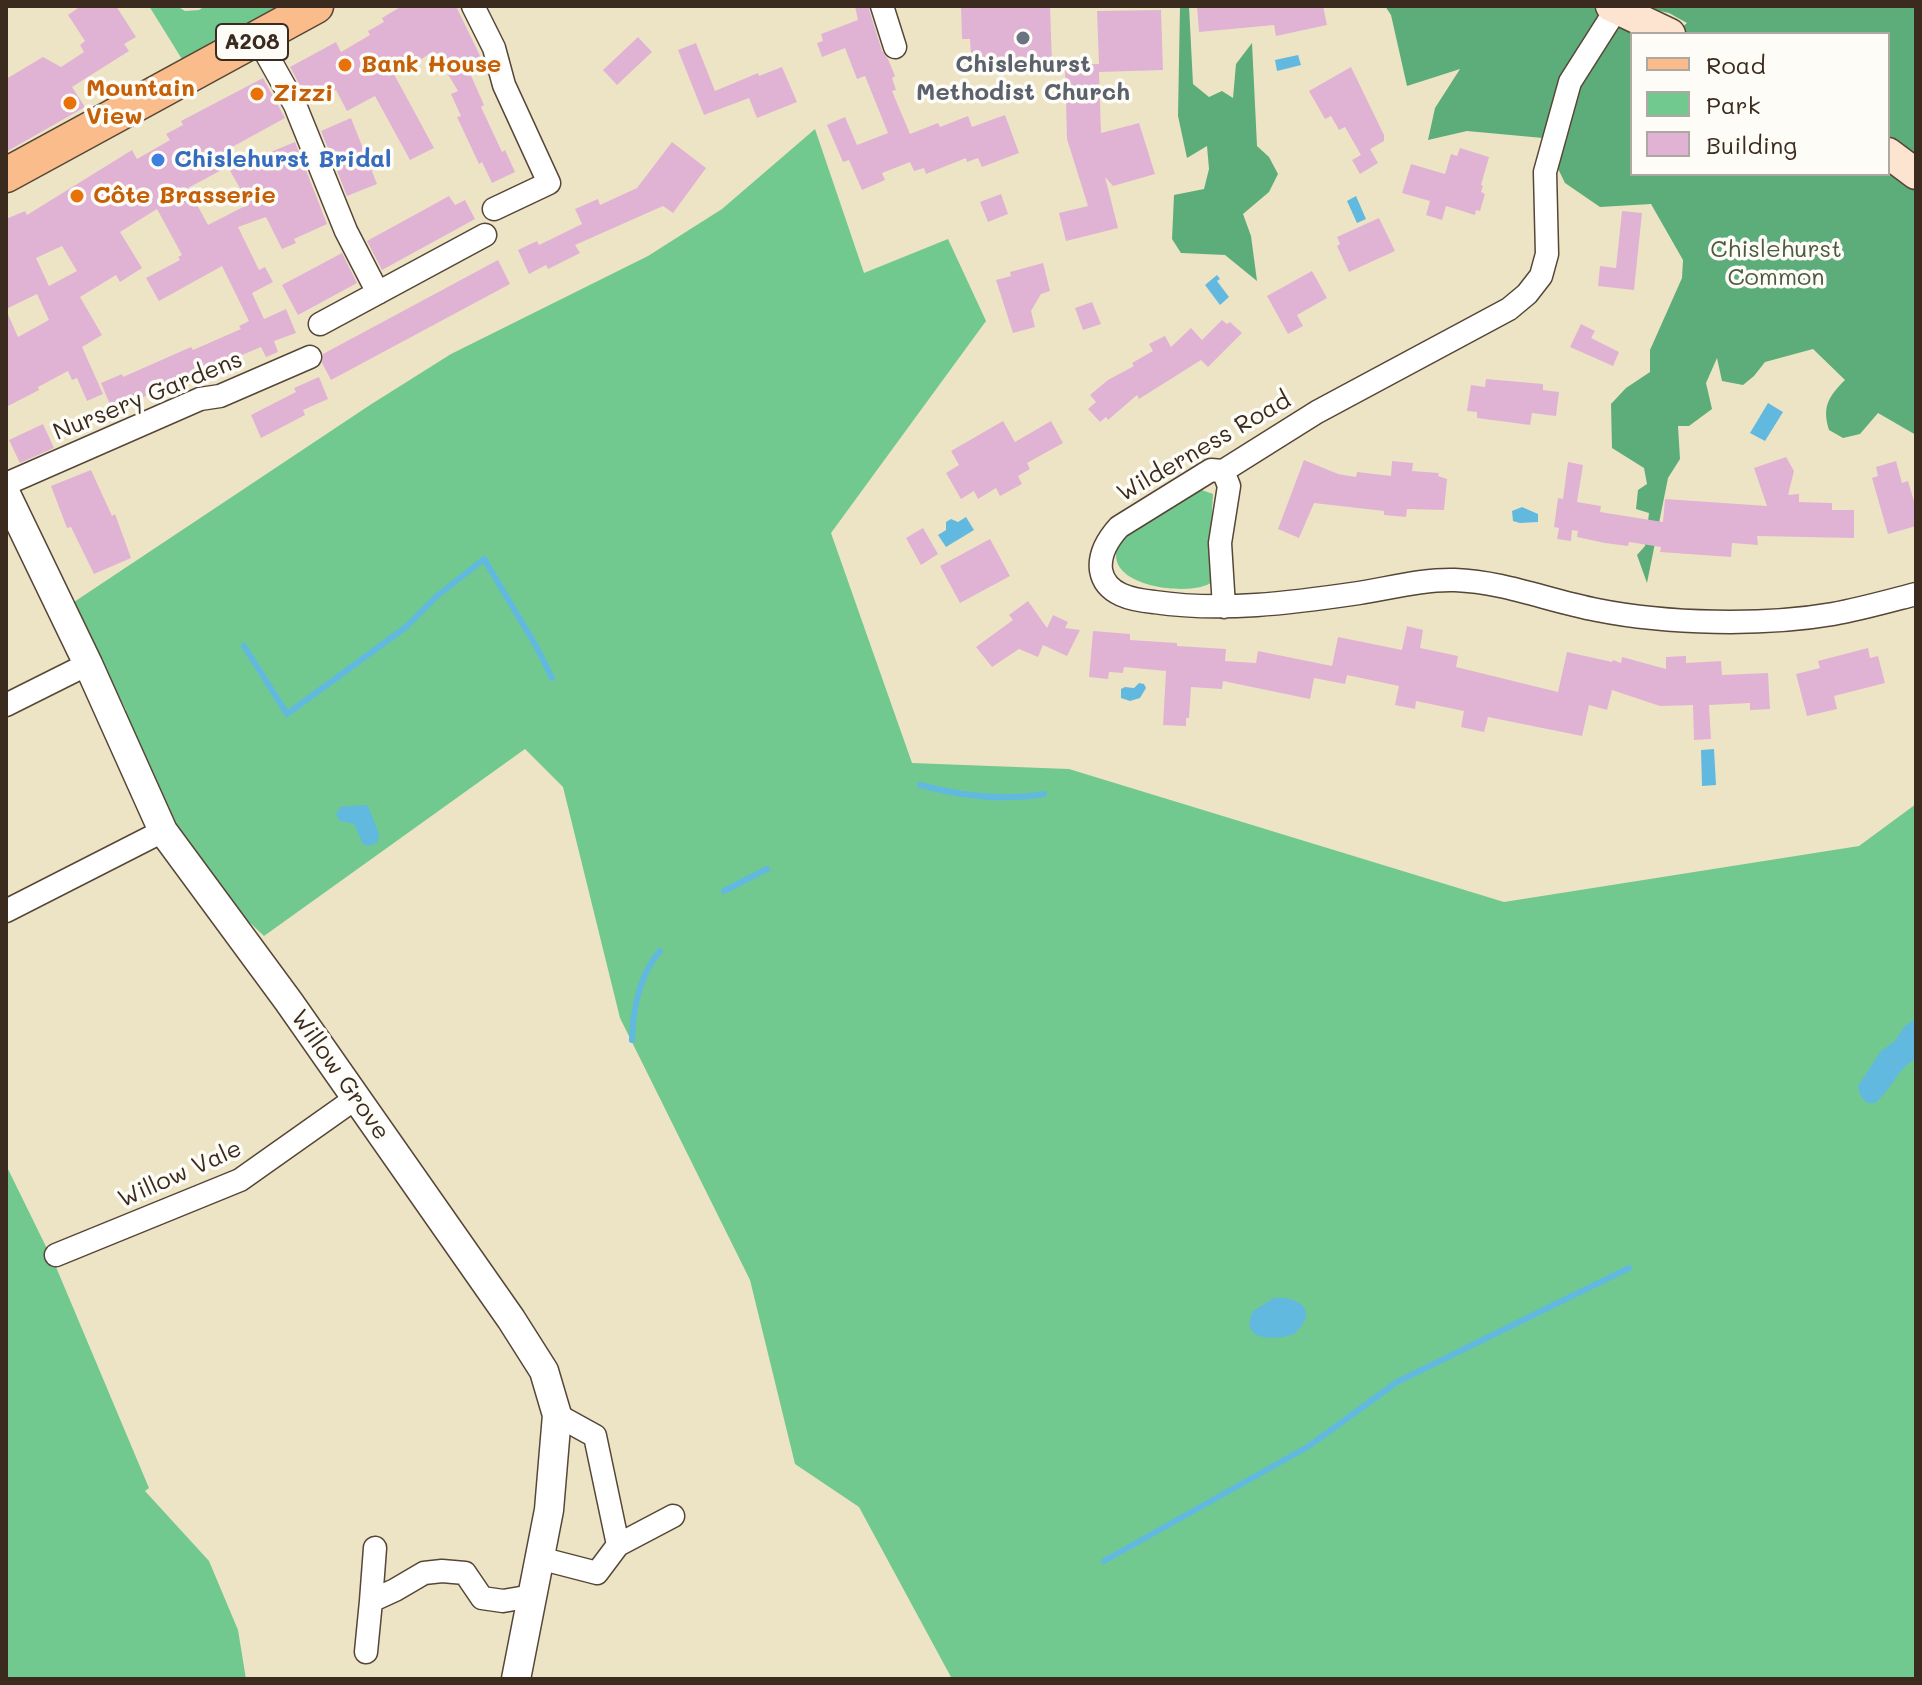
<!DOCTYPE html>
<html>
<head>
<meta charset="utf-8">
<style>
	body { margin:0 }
	#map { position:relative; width:1922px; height:1685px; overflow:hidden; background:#ede4c6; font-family:Mali,sans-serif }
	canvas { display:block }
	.frame { position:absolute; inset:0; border:8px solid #3b2a1e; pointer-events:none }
	.legend { position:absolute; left:1630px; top:32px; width:260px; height:144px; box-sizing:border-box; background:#fdfcf7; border:2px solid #afa8a0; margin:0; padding:10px 14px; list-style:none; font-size:24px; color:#3b2a1e }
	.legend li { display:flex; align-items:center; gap:16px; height:40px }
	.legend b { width:40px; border:2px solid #afa8a0 }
</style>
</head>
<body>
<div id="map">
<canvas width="1922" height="1685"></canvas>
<div class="frame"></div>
<ul class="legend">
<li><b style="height:10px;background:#f9bc8a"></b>Road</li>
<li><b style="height:22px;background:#72c98f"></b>Park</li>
<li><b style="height:22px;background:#e0b3d4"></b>Building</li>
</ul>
</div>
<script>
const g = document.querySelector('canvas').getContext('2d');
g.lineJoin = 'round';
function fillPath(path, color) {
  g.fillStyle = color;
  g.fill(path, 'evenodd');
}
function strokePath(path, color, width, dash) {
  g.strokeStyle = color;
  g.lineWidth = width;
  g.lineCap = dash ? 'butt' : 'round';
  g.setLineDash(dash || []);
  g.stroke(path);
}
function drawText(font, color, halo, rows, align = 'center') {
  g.font = font + ' Mali,sans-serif';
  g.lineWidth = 7;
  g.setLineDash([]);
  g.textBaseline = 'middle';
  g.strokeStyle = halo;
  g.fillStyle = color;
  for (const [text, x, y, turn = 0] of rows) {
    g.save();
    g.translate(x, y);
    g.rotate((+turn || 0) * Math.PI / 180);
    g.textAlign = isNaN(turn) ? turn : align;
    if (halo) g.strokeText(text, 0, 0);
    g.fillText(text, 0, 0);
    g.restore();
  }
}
fillPath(new Path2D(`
	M149 6H177L185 11 199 10 205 6H290L185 64Z
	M815 129 864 273 948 239 986 321 831 533 912 763 1069 769 1504 902 1859 846 1916 804V1679H952L859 1507 795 1464 750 1280 620 1018 563 787 525 749 264 936 227 901 172 824 124 724 126 710 71 604 370 405 451 354 648 256 722 209Z
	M1199 489 1213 494 1210 546 1213 581C1196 599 1088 587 1123 537Z
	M6 1165 56 1267 149 1488 145 1491 209 1561 238 1630 246 1679H6Z`), '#72c98f');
fillPath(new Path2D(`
	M1180 6H1189L1193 84 1209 97 1222 91 1233 98 1236 64 1252 43 1257 146 1269 157 1278 174 1269 192 1243 214 1251 236 1257 281 1225 255 1181 253 1172 239 1174 195 1204 189 1209 169 1207 146 1187 158 1178 116Z
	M1385 6H1594L1599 15 1597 30 1616 25 1659 34H1632V174H1888V34H1674L1687 23 1669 13 1637 6H1916V435L1878 413 1860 434 1843 438 1829 430C1822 407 1828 397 1845 380L1813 349 1765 362 1754 376 1743 385 1722 381 1717 358 1706 383 1712 409 1689 426H1678L1680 459 1668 478 1647 583 1637 555 1645 546 1649 513 1636 509 1638 490 1647 484 1644 468 1612 448 1611 404 1626 388 1650 372V350L1682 278 1683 260 1651 204 1600 207 1565 183 1543 138 1467 131 1428 140 1435 108 1460 69 1407 86 1391 15Z`), '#5dad7a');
fillPath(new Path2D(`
	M1298 55 1301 65 1277 71 1275 60Z
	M1356 196 1366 219 1357 223 1347 201Z
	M1217 275 1220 279 1217 281 1229 297 1220 305 1205 285Z
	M1768 403 1783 412 1765 441 1750 433Z
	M1522 507 1538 514V522L1520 523 1513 521 1512 511Z
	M966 517 974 530 946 547 938 535 946 530V522L951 519 958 522Z
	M1139 683 1144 684 1146 688 1140 698 1130 701 1121 698V689L1125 687 1134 688Z
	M1714 749 1716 785 1702 786 1701 750Z
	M364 805 368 806 379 834 377 843 368 846 363 844 354 824 340 821 336 815 340 807Z
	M1916 1018V1059C1897 1068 1891 1091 1875 1103H1867L1860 1095 1858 1086 1881 1051 1895 1041 1904 1027Z
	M1274 1298C1302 1296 1319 1313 1294 1334 1275 1341 1238 1341 1253 1311Z`), '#62b9df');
strokePath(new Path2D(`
	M244 646 287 714 406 627 437 596 484 559 536 646 552 678
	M920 785C960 796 1002 801 1044 794
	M724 891 767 869
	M632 1040C633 1009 639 975 660 951
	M1104 1561 1309 1446 1397 1382 1629 1268`), '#62b9df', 6);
fillPath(new Path2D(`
	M81 6H116L136 37 124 44 129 51 72 87 85 107 6 152V79L43 57 61 67 84 52 80 45 85 41 68 15Z
	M402 6H456L483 62 469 71 484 105 481 107 502 152 505 150 515 172 492 183 482 162 479 164 457 117 461 116 451 94 458 91 434 51 395 76 434 148 410 160 375 96 347 111 336 90 310 104 290 67 336 42 341 52 370 35 368 31 384 22 382 18Z
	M855 6H868L882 51 888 59 895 76 892 78 896 90 892 91 910 134 938 123 940 127 968 116 972 127 1005 115 1019 153 982 167 978 158 967 162 966 158 926 174 924 168 914 171 910 162 882 173 885 180 862 190 849 160 843 162 827 125 845 117 857 145 888 133 865 76 857 79 845 48 822 57 817 43 823 41 821 34 858 20Z
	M961 6H1050L1052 64 1013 65V71L972 72 970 39H962Z
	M1197 6H1323L1327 25 1276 36 1274 25 1199 32Z
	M1161 10 1163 70 1099 72 1101 133 1139 123 1155 174 1113 186 1105 177 1118 228 1066 241 1059 213 1088 206 1067 139 1065 65 1099 64 1097 11Z
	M638 37 652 52 617 85 603 70Z
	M696 43 715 91 758 73 759 76 782 67 797 102 757 118 749 98 704 115 678 50Z
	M1351 67 1384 135V141L1370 149 1378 163 1360 174 1352 160 1361 155 1345 127 1339 130 1331 116 1325 119 1309 91Z
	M263 78 285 118 223 152 229 166 188 188 208 225 249 204 229 169 295 142 327 224 294 239 296 243 282 249 266 217 238 227 259 270 265 267 273 282 252 293 264 319 286 309 296 333 274 341 278 352 266 357 261 347 134 401 132 398 111 407 101 383 122 374 123 377 191 347 193 350 241 329 239 326 249 321 222 266 159 301 146 278 180 260 178 257 182 255 157 209 120 232 142 268 120 282 116 275 80 297 102 335 82 347 103 394 87 401 77 378 72 380 68 371 38 387 39 390 6 407V310L18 337 49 320 37 294 6 309V219L25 211 27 215 132 150 137 159 170 140 166 134 183 125 181 121ZM62 246 77 271 49 286 36 258Z
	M351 118 377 184 347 196 321 131Z
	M672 142 706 168 673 213 663 206 575 245 580 253 548 269 546 265 529 274 518 250 537 241 539 245 582 224 575 209 598 199 600 205 637 188Z
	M1460 148 1489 157 1481 185 1483 186 1481 192 1485 194 1480 211 1476 210 1475 215 1446 206 1442 220 1426 215 1430 201 1402 193 1411 164 1445 174 1451 154 1457 156Z
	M1001 194 1008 214 988 222 980 202Z
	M449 196 455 205 465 200 475 219 382 270 367 241Z
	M1622 211 1642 213 1634 290 1598 286 1600 266 1616 268Z
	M1379 218 1395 251 1349 272 1337 246 1340 244 1337 237Z
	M342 253 357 283 298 315 282 285Z
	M498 260 510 284 331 380 322 363 323 354Z
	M1043 263 1050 291 1041 294 1031 311 1035 327 1013 333 996 280 1011 276 1010 272Z
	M1312 271 1327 298 1297 315 1303 326 1288 334 1267 296Z
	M1092 302 1101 324 1083 330 1075 308Z
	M1222 320 1227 324 1230 322 1242 333 1208 367 1201 360 1139 399 1137 395 1108 420 1106 417 1100 422 1088 409 1096 402 1090 395 1108 380 1134 366 1132 363 1153 351 1149 344 1165 336 1171 347 1191 328 1202 340Z
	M1581 324 1595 331 1591 338 1619 352 1613 366 1570 347Z
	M319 377 328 399 303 410 305 415 261 438 251 415 296 392 294 388Z
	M1486 379 1543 384V390L1559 392 1556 416 1532 413 1530 425 1477 418V412L1467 411 1471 385 1485 387Z
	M1003 421 1015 442 1051 421 1063 443 1027 463 1030 469 1018 476 1022 484 1000 496 996 488 978 499 974 491 961 499 946 473 959 465 951 451Z
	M43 424 54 448 20 463 9 440Z
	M1786 457 1794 471 1788 495 1799 494V502L1832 503V510H1854V538L1757 536 1758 545 1732 543 1731 557 1660 552 1661 547 1629 542 1628 546 1605 543 1577 537 1578 531 1572 530 1571 541 1557 539 1559 528 1554 527 1558 498 1563 499 1568 462 1583 465 1577 502 1601 506 1600 512 1663 522 1665 499 1767 506 1754 468Z
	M1304 460 1338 474 1356 477 1357 472 1391 476 1392 461 1413 463 1412 471 1439 473 1438 476 1447 479 1444 510 1407 509 1406 517 1384 515V511L1314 503 1299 538 1278 529Z
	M1896 461 1902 483 1908 481 1916 508V526L1888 534 1872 478 1878 476 1876 467Z
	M91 470 112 516 115 514 131 558 94 574 71 527 67 528 51 486Z
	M923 528 938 554 921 565 906 538Z
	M990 539 1010 576 960 603 940 566Z
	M1028 601 1047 628 1053 615 1068 622 1065 628 1080 630 1067 656 1043 645 1038 657 1019 649 992 667 976 647 1013 620 1009 615Z
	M1407 626 1423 630 1420 648 1458 656 1456 667 1558 692 1567 652 1612 662 1613 660 1621 663 1622 657 1666 669V657L1686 656V663L1721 661 1722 675 1768 673 1770 709 1750 710V703L1709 705 1711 739 1694 740 1693 705 1660 706 1612 690 1607 710 1589 705 1582 736 1488 717 1484 732 1461 727 1464 711 1416 701 1415 709 1395 705 1399 686 1347 675 1345 684 1314 678 1310 699 1223 681 1222 689 1191 687 1189 718H1186V726L1163 725 1166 671 1124 667 1123 673 1109 672 1108 679 1089 677 1093 631 1130 634V640L1177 643V646L1226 649 1225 661 1256 663 1258 651 1332 666 1338 637 1402 650Z
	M1868 648 1870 658 1878 656 1885 683 1834 696 1837 709 1807 716 1796 674 1820 668 1818 661Z`), '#e0b3d4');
const minor = new Path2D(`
	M473 6 494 48 504 85 549 183 494 209
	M882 6 895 47
	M1617 8 1570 82 1545 172 1547 254 1541 276 1527 294 1509 309 1317 412 1223 471 1211 470 1119 527C1109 538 1099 554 1101 570 1105 595 1133 600 1154 602 1222 612 1291 603 1359 593 1390 588 1424 579 1455 580 1505 582 1549 601 1597 610 1667 624 1763 626 1833 614 1861 609 1889 601 1916 594
	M258 39 295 105 346 231 378 293
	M320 324 485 235
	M1223 471 1229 486 1220 543 1224 607
	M6 484 200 399 220 396 310 357
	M6 705 88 664
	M6 911 163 831
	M56 1255 240 1180 356 1098
	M618 1545 673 1516
	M539 1558 597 1573 618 1545 595 1436 557 1415
	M371 1601 375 1548
	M366 1652 371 1601 395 1590 424 1573 442 1571 465 1573 482 1598 503 1601 532 1596`);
const tertiary = new Path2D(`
	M6 494 88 664 163 831 289 1002 511 1319 544 1371 557 1415 549 1510 516 1679`);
const secondary = new Path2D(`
	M1611 6 1670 34
	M1888 153 1916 174`);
const primary = new Path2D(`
	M6 175 316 6`);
strokePath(minor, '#564637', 25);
strokePath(tertiary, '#564637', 31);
strokePath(secondary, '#564637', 33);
strokePath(primary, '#564637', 37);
strokePath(minor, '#fff', 22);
strokePath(tertiary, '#fff', 28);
strokePath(secondary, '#fde4d0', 30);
strokePath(primary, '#f9bc8a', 34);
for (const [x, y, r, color] of [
	[1023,38,8,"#6b7280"],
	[345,65,8,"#e8710a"],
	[257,94,8,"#e8710a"],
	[70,103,8,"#e8710a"],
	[158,160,8,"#3f7fe0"],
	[77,196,8,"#e8710a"]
]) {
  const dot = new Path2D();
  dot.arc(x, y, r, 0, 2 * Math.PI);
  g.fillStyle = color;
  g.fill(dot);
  strokePath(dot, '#fdfcf7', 3);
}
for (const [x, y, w] of [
	[252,42,72]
]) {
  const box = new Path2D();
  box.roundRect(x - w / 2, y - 18, w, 36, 6);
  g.fillStyle = '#fdfcf7';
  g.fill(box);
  strokePath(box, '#3b2a1e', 2);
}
drawText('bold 22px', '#3b2a1e', null, [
	["A208",252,42]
]);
drawText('bold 24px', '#c56008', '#fdfcf7', [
	["Bank House",361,65],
	["Mountain",86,89],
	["View",86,117],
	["Zizzi",273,94],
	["Côte Brasserie",93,196]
], 'left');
drawText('bold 24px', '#5b616d', '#fdfcf7', [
	["Chislehurst",1023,65],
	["Methodist Church",1023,93]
]);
drawText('bold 24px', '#366cbe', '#fdfcf7', [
	["Chislehurst Bridal",174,160]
], 'left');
drawText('24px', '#4c5a40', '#fdfcf7', [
	["Chislehurst",1776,250],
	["Common",1776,278]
]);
drawText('24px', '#3b2a1e', '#fdfcf7', [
	["Nursery Gardens",148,396,-22],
	["Wilderness Road",1204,447,-30],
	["Willow Grove",340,1075,55],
	["Willow Vale",180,1174,-24]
]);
</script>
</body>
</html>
